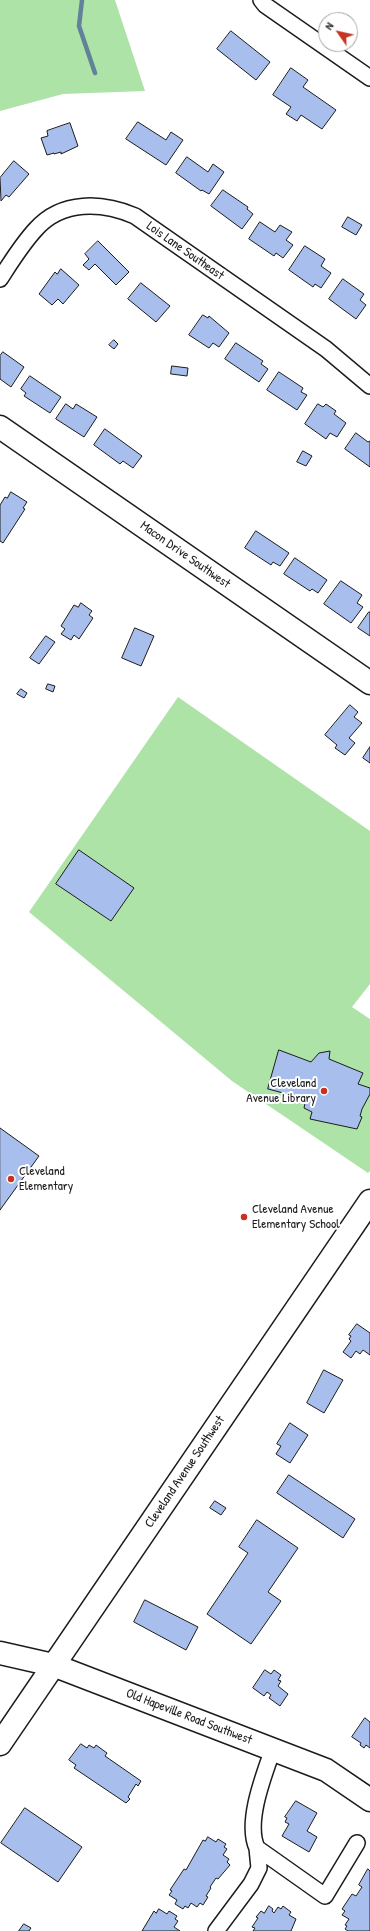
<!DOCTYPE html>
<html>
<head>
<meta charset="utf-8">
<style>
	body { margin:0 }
	#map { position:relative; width:370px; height:1931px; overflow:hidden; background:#fff; font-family:"Patrick Hand",sans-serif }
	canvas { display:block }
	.north { position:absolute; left:318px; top:12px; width:40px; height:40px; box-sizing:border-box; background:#fff; border:1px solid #a4a4a4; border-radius:50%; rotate:304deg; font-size:11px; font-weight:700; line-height:16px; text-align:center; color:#1c1c1c }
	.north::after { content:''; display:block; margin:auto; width:14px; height:18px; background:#c8321e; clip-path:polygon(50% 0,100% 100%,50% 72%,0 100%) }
</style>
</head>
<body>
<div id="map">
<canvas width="370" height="1931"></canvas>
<div class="north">N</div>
</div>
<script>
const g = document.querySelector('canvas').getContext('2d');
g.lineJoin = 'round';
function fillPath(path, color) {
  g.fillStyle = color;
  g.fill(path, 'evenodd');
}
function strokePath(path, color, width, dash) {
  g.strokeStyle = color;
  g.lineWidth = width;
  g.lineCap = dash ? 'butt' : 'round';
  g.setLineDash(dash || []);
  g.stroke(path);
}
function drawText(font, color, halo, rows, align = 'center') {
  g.font = font + ' "Patrick Hand",sans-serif';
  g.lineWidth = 4;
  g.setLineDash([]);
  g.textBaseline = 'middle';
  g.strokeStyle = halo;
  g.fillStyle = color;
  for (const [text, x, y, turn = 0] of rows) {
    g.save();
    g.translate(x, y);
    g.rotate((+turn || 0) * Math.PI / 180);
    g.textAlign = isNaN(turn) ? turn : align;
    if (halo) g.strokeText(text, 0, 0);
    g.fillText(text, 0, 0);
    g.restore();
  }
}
fillPath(new Path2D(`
	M0 0H115L145 91 63 94 0 111Z
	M178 697 370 831V984L352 1007 370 1019V1171L368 1173 232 1081 29 912Z`), '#ade3a6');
strokePath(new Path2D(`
	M82 0 79 26 95 73`), '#62829a', 4.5);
const building = new Path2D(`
	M231 31 270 62 256 80 217 49Z
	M291 68 308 80 303 87 336 110 322 129 301 115 297 121 286 114 291 107 273 95Z
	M138 122 166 140 171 132 183 140 166 165 126 139Z
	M70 123 78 146 61 154V152L54 154V153L47 155 41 138 48 136 47 131Z
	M187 157 208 172 213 164 224 172 209 194 202 190 201 191 176 173Z
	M14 161 29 174 9 197 6 195 1 201 0 178Z
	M223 190 248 207 247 209 253 214 242 229 211 206Z
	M348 217 362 225 356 235 342 227Z
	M260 222 275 232 280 225 292 232 286 240 293 245 283 258 276 253 274 256 249 239Z
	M98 241 129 272 116 285 95 264 89 270 83 265 89 259 85 254Z
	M305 246 325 259 321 266 331 273 321 288 315 284 313 287 289 270Z
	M61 269 79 285 63 304 58 299 52 305 39 294 55 272 57 274Z
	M343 279 364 294 360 300 366 305 356 319 329 299Z
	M141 283 170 306 156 322 128 299Z
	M203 315 208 318 209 316 229 333 219 347 213 343 209 348 189 335Z
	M114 340 118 344 114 349 109 345Z
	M236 343 263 361 261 364 268 369 259 382 225 359Z
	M3 352 24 367 11 387 0 379V356Z
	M172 366 188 368 187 376 171 374Z
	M279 372 303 388 301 392 307 395 297 410 267 390Z
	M30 376 61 397 50 413 24 396 26 393 21 389Z
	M66 404 73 409 76 404 97 417 84 437 56 419Z
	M318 404 323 407 326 404 336 411 334 414 346 423 337 437 330 433 326 439 305 424Z
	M105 429 142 456 133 468 123 461 120 464 94 445Z
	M356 433 368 442 370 441V467L345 449Z
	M303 451 312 456 306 466 297 462Z
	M11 492 27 502 23 508 25 509 3 543 0 541V505L5 497 7 498Z
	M256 531 289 553 280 566 273 562 271 565 245 548Z
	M295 558 327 580 318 593 312 589 310 591 284 574Z
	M341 581 362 595 357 603 363 607 351 623 324 604Z
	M81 603 92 611 89 615 93 618 79 639 74 635 71 640 61 634 65 629 61 626 74 605 78 607Z
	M369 612H370V636L358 628Z
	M135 628 154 636 141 666 122 658Z
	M46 636 55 642 39 664 30 658Z
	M48 684 55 686 53 692 46 689Z
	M21 689 27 693 24 698 17 694Z
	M350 705 358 712 354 717 362 723 349 738 355 743 345 755 335 748 337 745 325 735Z
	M370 747V763L363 758Z
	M79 850 134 888 111 921 56 884Z
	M279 1050 311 1062 319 1053 330 1051 329 1059 363 1073 358 1084 370 1088V1094L362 1109 360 1116 362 1117 357 1129 310 1119 312 1112 304 1108 306 1099 268 1089Z
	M0 1128 39 1156 0 1210Z
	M357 1324 370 1333V1355L363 1350 360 1354 356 1351 351 1358 343 1352 351 1341 349 1339 351 1336 349 1335Z
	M324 1370 343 1380 324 1413 307 1403Z
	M290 1423 308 1435 290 1463 276 1454 281 1446 277 1444Z
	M289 1475 355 1519 343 1538 277 1493Z
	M215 1501 226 1508 221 1515 210 1508Z
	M257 1520 298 1548 268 1592 281 1601 251 1644 207 1614 248 1553 239 1547Z
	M145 1600 198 1627 186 1650 134 1622Z
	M265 1670 271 1674 274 1670 281 1675 278 1680 281 1681 278 1686 288 1694 280 1706 269 1698 271 1695 267 1692 264 1696 253 1688Z
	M365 1718 370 1722V1748L366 1745 364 1748 360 1745 361 1743 352 1737Z
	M81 1744 87 1748 89 1745 94 1748 96 1745 107 1753 105 1756 141 1781 138 1786 136 1784 128 1797 130 1799 126 1803 74 1768 76 1765 69 1760Z
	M296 1801 317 1813 307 1831 317 1837 309 1852 282 1836 289 1824 285 1822 287 1818 285 1817Z
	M25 1808 82 1847 58 1882 1 1843Z
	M208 1837 216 1842 218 1839 226 1844 224 1847 227 1849 223 1855 229 1859 227 1862 230 1865 218 1879 216 1878 210 1887 211 1888 206 1896 208 1897 203 1905 200 1903 197 1907 191 1903 188 1908 185 1906 183 1909 175 1904 177 1900 169 1895 172 1891 170 1890 184 1869 186 1870 203 1840 205 1841Z
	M368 1869 370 1871V1931H348L345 1929 347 1926 345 1925 349 1919 342 1915 345 1911 342 1909 352 1894 356 1896 362 1887 359 1885Z
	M269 1906 273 1909 272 1911 274 1913 278 1907 281 1909 283 1906 291 1912 289 1915 296 1919 291 1931H253L255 1928 252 1927 258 1918 256 1917 261 1911 264 1913Z
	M159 1909 167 1914 169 1911 177 1916 175 1919 178 1921 174 1927 180 1931H142L154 1911 156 1913Z
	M24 1924 31 1928 29 1931H19Z`);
fillPath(building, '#a8bfed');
strokePath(building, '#1c1c1c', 1);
const street = new Path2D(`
	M261 0 265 5 370 78
	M0 279C11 262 22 244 36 229 62 200 102 202 135 216L326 349 370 386
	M273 1749C264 1775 245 1822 257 1848L325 1896 357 1843
	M216 1931 251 1884 259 1868 257 1848`);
const secondary = new Path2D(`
	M0 427 370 683
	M0 1653 53 1665 326 1770 370 1800
	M0 1744 370 1201`);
strokePath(street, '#1c1c1c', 18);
strokePath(secondary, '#1c1c1c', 25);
strokePath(street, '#fff', 15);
strokePath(secondary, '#fff', 22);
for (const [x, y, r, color] of [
	[324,1091,4,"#c8321e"],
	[11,1179,4,"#c8321e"],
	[244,1217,4,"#c8321e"]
]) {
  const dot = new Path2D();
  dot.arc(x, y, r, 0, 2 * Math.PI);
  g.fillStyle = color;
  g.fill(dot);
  strokePath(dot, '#fff', 1.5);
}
drawText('13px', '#1c1c1c', '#fff', [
	["Lois Lane Southeast",185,251,35],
	["Macon Drive Southwest",185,555,35],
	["Cleveland Avenue Southwest",185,1472,-56],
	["Old Hapeville Road Southwest",189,1717,21]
]);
drawText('13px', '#1c1c1c', '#fff', [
	["Cleveland",316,1084,"right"],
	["Avenue Library",316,1099,"right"],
	["Cleveland",19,1172],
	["Elementary",19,1187],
	["Cleveland Avenue",252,1210],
	["Elementary School",252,1225]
], 'left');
</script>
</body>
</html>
